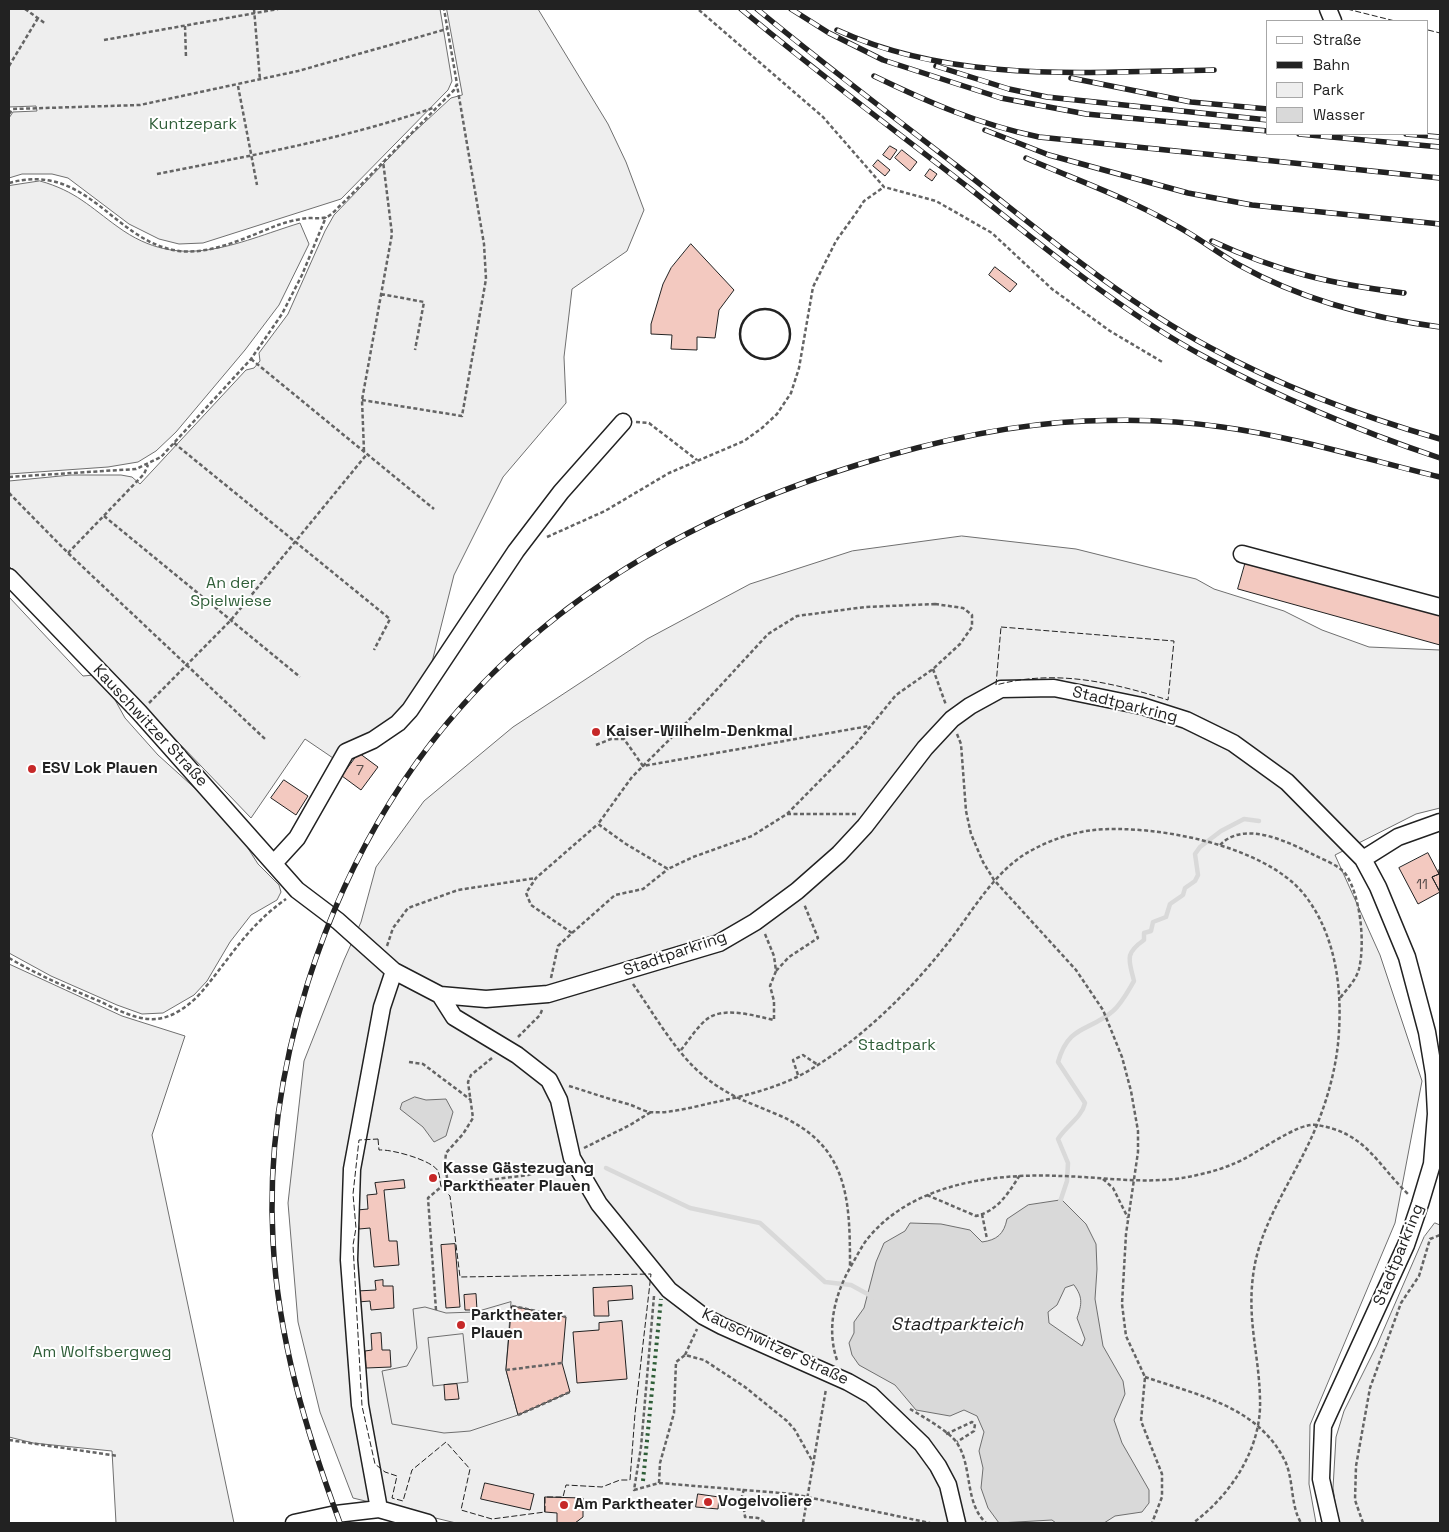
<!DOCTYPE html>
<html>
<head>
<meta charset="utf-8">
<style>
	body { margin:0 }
	#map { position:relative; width:1449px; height:1532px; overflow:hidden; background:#fff; font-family:"Space Grotesk",sans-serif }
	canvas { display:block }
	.frame { position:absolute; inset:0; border:10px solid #222; pointer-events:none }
	.legend { position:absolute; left:1266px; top:20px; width:162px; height:115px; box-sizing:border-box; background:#fff; border:1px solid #a7a7a7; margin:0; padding:6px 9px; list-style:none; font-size:15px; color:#222 }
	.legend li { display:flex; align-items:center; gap:10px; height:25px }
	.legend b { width:25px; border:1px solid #a7a7a7 }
</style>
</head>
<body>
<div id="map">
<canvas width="1449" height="1532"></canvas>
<div class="frame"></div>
<ul class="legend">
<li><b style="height:6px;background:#fff"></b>Straße</li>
<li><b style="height:6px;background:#222"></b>Bahn</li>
<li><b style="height:14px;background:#eee"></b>Park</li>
<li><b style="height:14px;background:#d9d9d9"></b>Wasser</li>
</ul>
</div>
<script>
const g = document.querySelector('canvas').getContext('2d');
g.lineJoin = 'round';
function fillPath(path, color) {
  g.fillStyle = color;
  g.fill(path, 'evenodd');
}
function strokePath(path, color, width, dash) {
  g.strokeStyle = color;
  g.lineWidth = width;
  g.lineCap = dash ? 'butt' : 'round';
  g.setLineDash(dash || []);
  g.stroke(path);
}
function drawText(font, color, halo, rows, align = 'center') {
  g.font = font + ' "Space Grotesk",sans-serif';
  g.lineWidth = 4;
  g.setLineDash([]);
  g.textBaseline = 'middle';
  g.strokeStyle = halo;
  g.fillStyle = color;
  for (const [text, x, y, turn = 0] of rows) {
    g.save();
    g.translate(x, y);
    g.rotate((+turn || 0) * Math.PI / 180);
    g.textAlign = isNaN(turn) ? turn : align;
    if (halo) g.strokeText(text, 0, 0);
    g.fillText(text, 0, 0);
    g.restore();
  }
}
const green = new Path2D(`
	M9 9H440L452 81 448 90 341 199 203 243 179 244 159 239 129 224 68 178 52 174H22L9 178V118L13 112 37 111 36 106 9 107Z
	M447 9H538L608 124 626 162 644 210 627 251 572 289 564 357 566 403 503 477 454 575 430 670 404 711 333 758 305 739 251 818 9 566V481L71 475H121L132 477 140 484 246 370 254 368 260 361 259 353 288 314 325 231 334 215 412 134 451 98 462 95Z
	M40 181C76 191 90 207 118 227 181 273 235 243 300 223L309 244 279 305 245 350 176 432 156 451 138 462 108 467 9 474V186Z
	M962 536 1076 549 1196 579 1214 589 1284 611 1322 630 1369 647 1440 650V808L1416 814 1335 855 1380 955 1422 1081 1395 1223 1310 1425 1309 1484 1316 1523H456L353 1498 320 1412 298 1322 288 1203 304 1061 344 960 361 922 376 867 424 801 513 727 647 639 750 584 852 551Z
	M9 597 83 676 94 675 114 698 125 718 158 755 230 820 258 864 279 885 281 892 277 900 251 915 230 942 207 981 194 995 163 1013 142 1014 117 1005 51 976 9 953Z
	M9 964 122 1016 185 1036 152 1135 234 1523H116L112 1451 33 1443 9 1437Z
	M1435 1223 1440 1225V1523H1338L1333 1488 1336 1437 1344 1411 1377 1345 1424 1237Z`);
fillPath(green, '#eee');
strokePath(green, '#6f6f6f', 1);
const parking = new Path2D(`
	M511 1302 506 1370 518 1415 470 1431 458 1432 444 1433 392 1424 382 1371 407 1366 417 1348 413 1309 425 1307 446 1313 475 1312ZM463 1334 468 1382 433 1386 428 1338Z`);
fillPath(parking, '#ededed');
strokePath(parking, '#6f6f6f', 1);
const water = new Path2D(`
	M415 1097 426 1100 446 1099 453 1112 446 1136 434 1142 423 1127 400 1109 402 1103Z
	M1062 1200 1086 1224 1096 1244 1097 1269 1095 1299 1103 1346 1123 1381 1125 1394 1114 1420 1122 1443 1149 1490V1503L1142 1512 1115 1516 1104 1523H1056L1052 1520 999 1523 988 1508 981 1488 983 1468 979 1451 984 1432 977 1416 964 1410 950 1416 916 1410 895 1385 859 1365 852 1355 849 1343 854 1333V1322L864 1308 876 1262 884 1243 905 1231 910 1223 941 1224 970 1230 982 1242C997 1240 1004 1234 1007 1219L1028 1205ZM1074 1285C1083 1297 1082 1304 1077 1318L1085 1339 1082 1346 1049 1323 1048 1312 1057 1305 1065 1288Z`);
fillPath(water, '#d9d9d9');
strokePath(water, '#6f6f6f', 1);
strokePath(new Path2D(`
	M606 1168 690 1208 760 1223 825 1282 851 1285 873 1297
	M1059 1205 1067 1181 1068 1163 1058 1139C1066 1126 1082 1117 1085 1103L1058 1062C1069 1024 1089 1032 1113 1011 1122 1003 1128 991 1134 981 1129 960 1124 954 1144 940V933L1151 931 1153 922 1166 917 1170 904 1183 895 1185 888 1195 881 1198 875 1195 854 1200 847 1221 831 1244 819 1259 821`), '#d9d9d9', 4.5);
const building = new Path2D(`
	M890 146 897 150 890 160 883 155Z
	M902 150 917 162 910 171 895 158Z
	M878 160 890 170 885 176 873 166Z
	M930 169 937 174 932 181 925 176Z
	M691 244 734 290 719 310 715 338 697 337V350L671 349 672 335 651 334V324L663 284 671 268Z
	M995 267 1017 284 1010 292 989 275Z
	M1246 561 1333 585 1332 587 1440 614V645L1238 589Z
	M359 753 378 767 361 790 342 776Z
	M284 780 308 796 296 815 271 798Z
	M1428 853 1439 874 1432 877 1440 892 1418 904 1399 868Z
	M1440 869V892L1432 877 1439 874 1438 871Z
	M404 1180 405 1188 384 1190 389 1241H397L399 1265 374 1267 370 1228 359 1229 357 1210 368 1209 367 1195 377 1194 375 1183Z
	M455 1244 460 1307 446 1308 441 1245Z
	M383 1280V1286H393L394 1308 371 1310 370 1301 358 1302 357 1291 376 1290 375 1281Z
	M632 1286 633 1299 608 1301 609 1316H594L593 1288Z
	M476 1294 477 1310H465L464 1295Z
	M512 1306 566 1317 562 1363 570 1392 518 1415 506 1370Z
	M622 1321 627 1379 577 1383 573 1332 599 1330V1323Z
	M381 1333 382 1350H390L391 1367 366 1368 365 1351 372 1350 371 1334Z
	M457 1384 459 1399 445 1400 444 1385Z
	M485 1483 534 1494 530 1510 481 1499Z
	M698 1494 719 1497 718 1509 696 1507Z
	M545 1497 583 1498V1517L575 1523H557V1513L545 1512Z`);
fillPath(building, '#f3c9c0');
strokePath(building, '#222', 1);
const minor = new Path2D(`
	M1328 9 1333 21
	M1242 554 1440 607
	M9 577 139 712 297 890 338 921 394 971 440 995 486 999 548 994 719 943 755 922 797 891 839 854 865 826 925 748 952 719 970 706 1001 689 1054 688 1142 706 1186 720 1233 743 1287 782 1363 859 1378 887 1407 957 1427 1032 1434 1074 1436 1114 1432 1164 1420 1204 1406 1245 1323 1426 1321 1479 1331 1523
	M1363 859 1398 837 1440 822
	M275 862 297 838 346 752 373 740 398 723 410 710 516 551 561 492 623 422
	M440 995 454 1017 517 1055 549 1080 559 1100 572 1158 599 1204 669 1290 703 1316 722 1326 848 1382 871 1395 922 1444 938 1466 948 1485 957 1523
	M379 1509 360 1405 349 1260 352 1169 382 1007 394 971
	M294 1523 336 1514 379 1509 428 1523`);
strokePath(minor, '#222', 19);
strokePath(new Path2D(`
	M25 9 46 24
	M254 9 260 80
	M699 10 823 117 884 187 936 201 992 233 1052 289 1110 331 1164 363
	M185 26 186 58
	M104 40 278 9
	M9 66 38 18
	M238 86 257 185
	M9 114 13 109 140 105 298 71 447 29
	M157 174C249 156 344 139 433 108
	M9 183C88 161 113 242 179 251 212 255 249 236 278 225 287 222 298 219 308 218 313 218 322 219 327 217 333 214 339 206 344 202L454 90 457 84 444 9
	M381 294 424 302 415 350
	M251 359 434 509
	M362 400 462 416 486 279 484 244 457 85
	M636 422 649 423 697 460
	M174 443 390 619 374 650
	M364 451 362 400 392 234 383 161
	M9 477 136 469 161 457 251 359 282 314 302 275 326 217
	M9 493 68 553 265 739
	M104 516 300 677
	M547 537 605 511 669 473 744 441 762 428 777 414 791 393 799 368 813 287 836 241 856 213 864 201 884 187
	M68 553 144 474 148 465
	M935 604 963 608 972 615V627L960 644 933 669 896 695 856 744 787 814 752 836 693 857 668 869 626 844 598 824 632 777 686 723 768 634 797 616 865 607Z
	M933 669 946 705
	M149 703 231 620 367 454
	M957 734 961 744 966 811 971 834 983 862 994 880 1076 970 1103 1010 1122 1057 1131 1091 1138 1131V1152L1126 1234 1122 1304 1126 1336 1145 1377 1141 1421 1162 1474V1497L1152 1523
	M596 745 611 739H624L643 766 869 726
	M787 814H856
	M1220 845C1245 819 1290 843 1316 856 1326 861 1341 866 1347 876 1361 899 1365 944 1359 969 1356 980 1347 989 1340 998
	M572 933 615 895 643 889 668 869
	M765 934 774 956 776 971 789 957 818 938 804 904
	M387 946 393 928 408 908 458 890 536 878
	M9 958C38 975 68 988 99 1001 114 1008 132 1018 149 1019 170 1021 191 1005 204 989 233 954 247 927 286 899
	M551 978 558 946 572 933 531 905 526 893 536 878 598 824
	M633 984C654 1014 677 1055 705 1077 730 1097 748 1102 776 1114 848 1144 850 1197 850 1266
	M518 1037 540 1015 542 1010
	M681 1050C689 1040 697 1027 707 1019 724 1006 755 1016 774 1020V1001L770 986 776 971
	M492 1058 471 1075 468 1082 473 1118 463 1134 446 1153 445 1163 448 1185 528 1175 559 1165
	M409 1062 423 1064 471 1100
	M798 1075 793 1060 803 1055 818 1065
	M569 1086C589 1092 608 1099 628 1104 635 1106 643 1111 650 1112 669 1114 693 1107 711 1103 745 1096 783 1087 813 1068 863 1037 907 994 943 949 972 914 994 868 1036 848 1053 839 1075 832 1094 830 1154 824 1263 845 1303 893 1334 931 1342 983 1339 1031 1337 1071 1324 1113 1306 1149 1287 1188 1261 1226 1254 1269 1246 1319 1259 1352 1260 1399 1262 1448 1231 1495 1193 1523
	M584 1148 630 1125 651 1112
	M1103 1179 1113 1188 1128 1218
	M927 1195 976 1216C998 1211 1009 1192 1020 1175
	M982 1214 987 1239
	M654 1296 641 1447 634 1490 659 1483 793 1494 930 1523
	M512 1306 566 1317
	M436 1310 428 1198 441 1187 448 1185
	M685 1355 697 1329
	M837 1360C826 1328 835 1294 851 1266 857 1256 862 1245 869 1237 914 1183 995 1173 1061 1176 1101 1177 1141 1184 1182 1178 1199 1175 1217 1171 1233 1164 1255 1156 1298 1121 1317 1125 1366 1133 1376 1163 1408 1194
	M506 1370 562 1363
	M1145 1377C1197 1395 1258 1406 1285 1461 1294 1480 1290 1504 1301 1523
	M910 1409C922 1416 950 1432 957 1443 973 1467 964 1502 986 1523
	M518 1415 570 1392
	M946 1434 972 1422 975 1424 974 1431 957 1442
	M9 1440 118 1456
	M659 1483 660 1463 674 1413 676 1362 685 1355 704 1360 745 1387 787 1421 795 1430 814 1464
	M744 1489 742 1496 745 1517 758 1518 765 1523
	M803 1523 826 1389
	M1363 1523 1355 1500 1356 1466 1370 1388 1401 1303 1419 1276 1430 1239 1440 1235`), '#646464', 2.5, [4, 2.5]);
strokePath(minor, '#fff', 16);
const rail = new Path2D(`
	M741 9C815 71 893 129 969 188 1045 248 1120 311 1205 357 1280 398 1359 431 1440 458
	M757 9C822 63 890 114 957 166 1038 229 1118 298 1209 347 1282 387 1360 416 1440 439
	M791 9 829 33 883 60 1001 98 1086 114 1268 131
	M837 30C955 84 1088 72 1214 70
	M936 66 1009 89 1047 97 1268 120
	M874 76C930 103 978 124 1039 137L1440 178
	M1071 78 1191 102 1268 109
	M985 130 1049 155 1188 193 1252 205 1440 224
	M1299 134 1440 147
	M1406 134 1440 137
	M1026 158C1074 179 1125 197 1171 223 1195 235 1216 252 1239 265 1300 299 1371 318 1440 327
	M1212 241C1279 272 1331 284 1404 293
	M340 1523C306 1431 278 1339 273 1241 268 1153 282 1065 308 982 394 710 591 547 857 465 931 442 1009 424 1086 421 1132 419 1177 420 1222 427 1296 437 1368 460 1440 477`);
strokePath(rail, '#222', 5.5);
strokePath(rail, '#fff', 4, [11]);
strokePath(new Path2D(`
	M643 1481 661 1299`), '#2f5e38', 4, [2.5, 4]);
strokePath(new Path2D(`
	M1347 9 1395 21
	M1428 30 1440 33
	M1001 627 1174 641 1168 700C1111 682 1055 669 996 685Z
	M378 1139 379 1150C391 1149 432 1160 438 1171 440 1176 440 1182 441 1187L450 1196 460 1277 651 1274 635 1414 630 1480H620L602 1487 566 1485 563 1497H545V1512L492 1519 461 1510 470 1469 446 1442 412 1470 403 1501 392 1498 397 1476 385 1472 375 1464 362 1406 353 1245 356 1228 353 1194 359 1140Z`), '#222', 1, [6, 2.5]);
strokePath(new Path2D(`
	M740 334a25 25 0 1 1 50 0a25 25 0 1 1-50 0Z`), '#222', 2.5);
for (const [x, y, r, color] of [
	[596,732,5,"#c62828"],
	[32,769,5,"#c62828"],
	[433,1178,5,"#c62828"],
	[461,1325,5,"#c62828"],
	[708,1502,5,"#c62828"],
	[564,1505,5,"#c62828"]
]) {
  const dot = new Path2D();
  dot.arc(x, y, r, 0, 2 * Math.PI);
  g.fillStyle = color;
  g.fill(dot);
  strokePath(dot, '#fff', 2);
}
drawText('14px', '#564c4a', null, [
	["7",360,771],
	["11",1422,885]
]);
drawText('16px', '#2f5e38', '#fff', [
	["Kuntzepark",193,125],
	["An der",231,584],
	["Spielwiese",231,602],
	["Stadtpark",897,1046],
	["Am Wolfsbergweg",102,1353]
]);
drawText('16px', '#222', '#fff', [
	["Stadtparkring",1125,705,14],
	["Kauschwitzer Straße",150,726,47],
	["Stadtparkring",675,954,-19],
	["Stadtparkring",1399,1255,-68],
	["Kauschwitzer Straße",775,1347,25]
]);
drawText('bold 16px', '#222', '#fff', [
	["Kaiser-Wilhelm-Denkmal",606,732],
	["ESV Lok Plauen",42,769],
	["Kasse Gästezugang",443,1169],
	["Parktheater Plauen",443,1187],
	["Parktheater",471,1316],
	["Plauen",471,1334],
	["Vogelvoliere",718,1502],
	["Am Parktheater",574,1505]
], 'left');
drawText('italic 18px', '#222', '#fff', [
	["Stadtparkteich",957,1325]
]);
</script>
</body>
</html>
